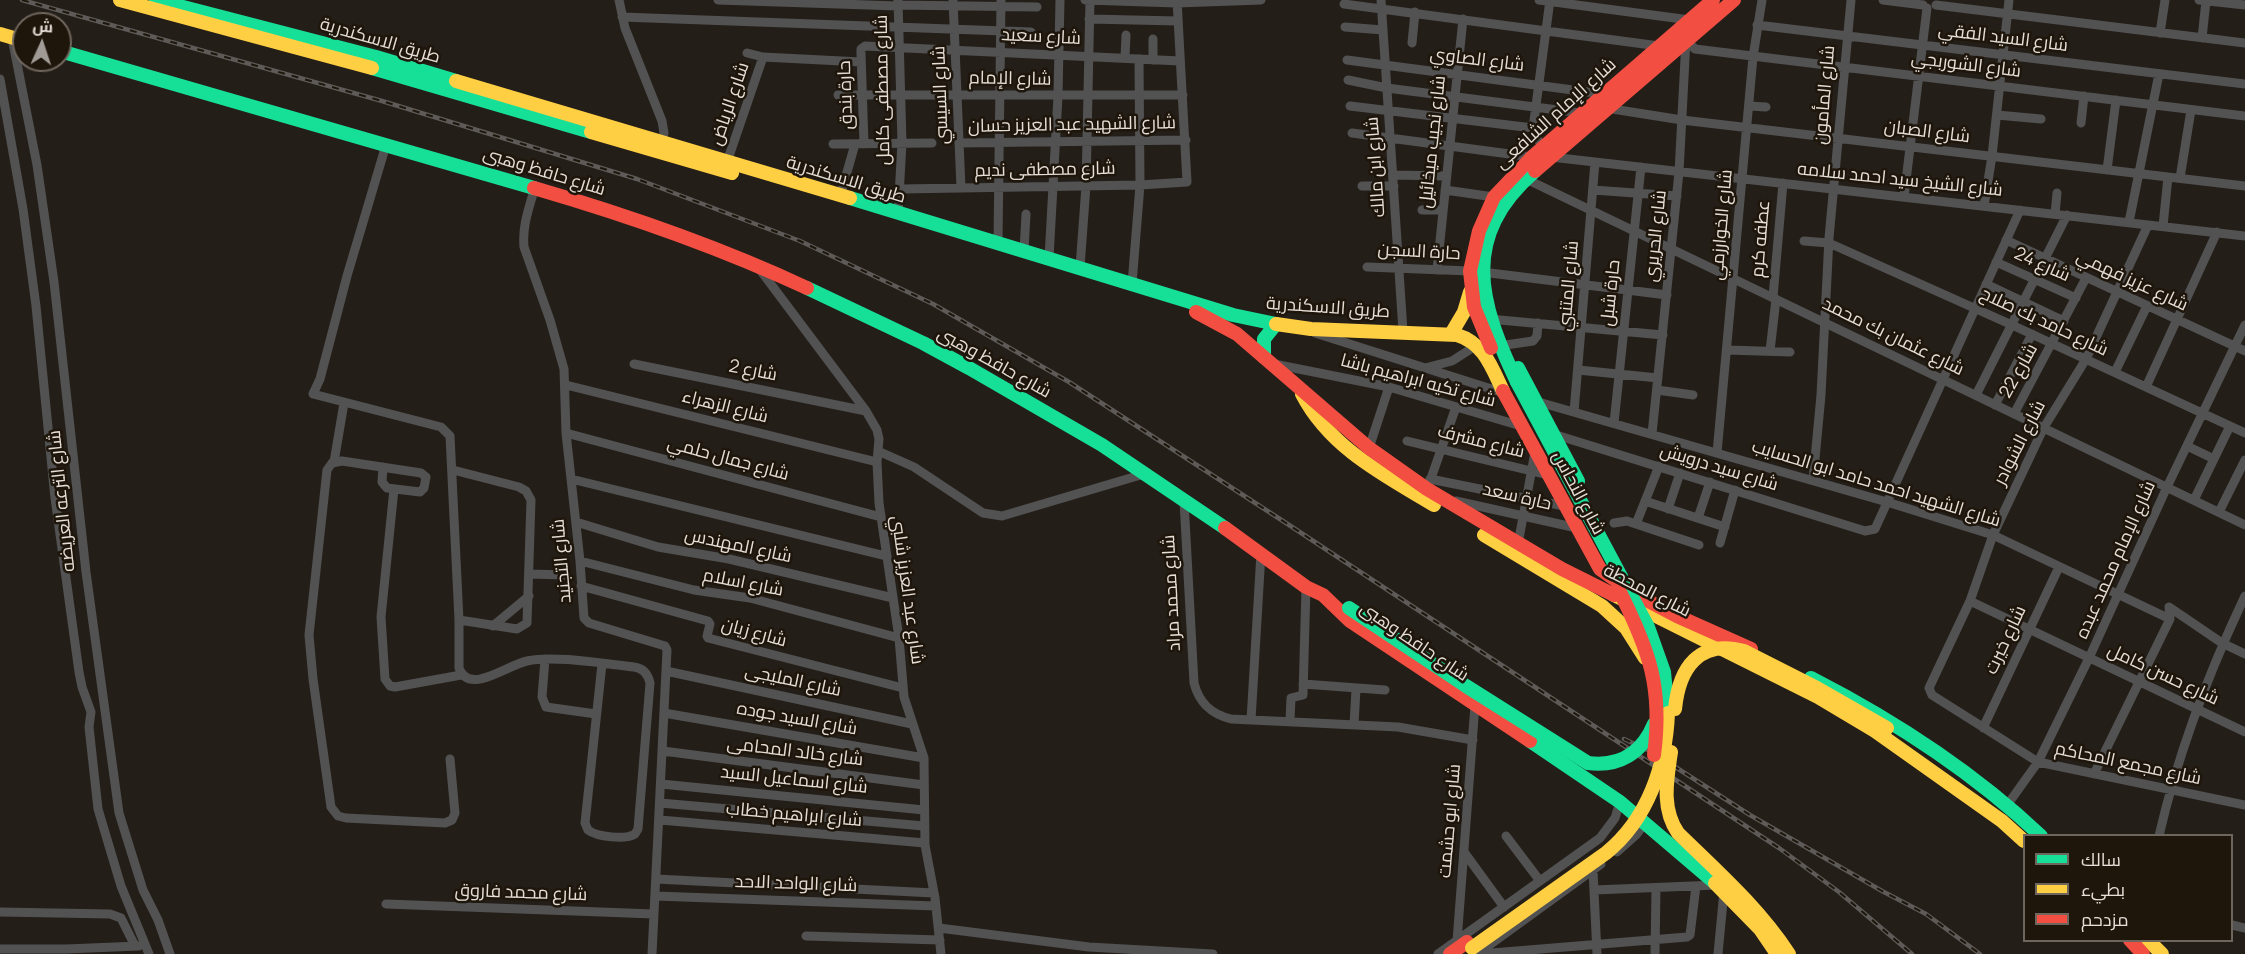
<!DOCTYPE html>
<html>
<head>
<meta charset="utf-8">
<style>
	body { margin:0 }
	#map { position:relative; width:2245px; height:954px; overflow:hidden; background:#241e18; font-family:Manrope,Cairo,sans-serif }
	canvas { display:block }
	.legend { position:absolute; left:2023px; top:834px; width:210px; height:108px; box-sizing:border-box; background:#1e160b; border:2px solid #6e665d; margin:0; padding:8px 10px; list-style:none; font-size:18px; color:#e5dfd8 }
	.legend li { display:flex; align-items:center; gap:12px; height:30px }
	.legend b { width:30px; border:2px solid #6e665d }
	.north { position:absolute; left:12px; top:12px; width:60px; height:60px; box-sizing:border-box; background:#1e160b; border:2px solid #6e665d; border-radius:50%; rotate:3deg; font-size:16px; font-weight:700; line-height:24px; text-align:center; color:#e5dfd8 }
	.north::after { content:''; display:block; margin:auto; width:21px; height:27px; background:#a19b95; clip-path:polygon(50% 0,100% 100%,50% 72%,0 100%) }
</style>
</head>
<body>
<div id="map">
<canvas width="2245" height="954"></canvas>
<ul class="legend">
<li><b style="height:8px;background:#16e098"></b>سالك</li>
<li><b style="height:8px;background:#ffcf43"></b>بطيء</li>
<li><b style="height:8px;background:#f24e42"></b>مزدحم</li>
</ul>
<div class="north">ش</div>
</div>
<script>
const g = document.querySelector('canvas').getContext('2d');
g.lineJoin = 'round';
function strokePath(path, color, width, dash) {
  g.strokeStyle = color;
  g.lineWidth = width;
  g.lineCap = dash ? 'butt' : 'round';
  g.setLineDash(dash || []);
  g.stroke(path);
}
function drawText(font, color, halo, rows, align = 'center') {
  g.font = font + ' Manrope,Cairo,sans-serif';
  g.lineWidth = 5;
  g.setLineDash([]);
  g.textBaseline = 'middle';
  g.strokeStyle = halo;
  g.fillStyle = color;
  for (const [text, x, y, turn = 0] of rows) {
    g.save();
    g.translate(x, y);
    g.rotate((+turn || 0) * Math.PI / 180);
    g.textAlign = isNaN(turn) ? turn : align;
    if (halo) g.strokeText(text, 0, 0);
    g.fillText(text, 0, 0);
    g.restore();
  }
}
strokePath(new Path2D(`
	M619 0 625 28 662 121 664 133 661 145
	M718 0 898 6
	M898 0 902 143 898 214
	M953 0 961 188
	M1085 0 1177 3 1261 0
	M1381 0 1403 331
	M1539 0 1690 20
	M1883 0 1923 5
	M2199 0 2245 5
	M1344 4 1659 46
	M898 5 1037 7
	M1936 5 2245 43
	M622 17 1031 32
	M1089 19 1178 21
	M1757 25 2245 84
	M1345 27 1383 30
	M2160 33 2165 0
	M12 38 37 165 54 282 86 572 119 813 143 890 158 920 170 954
	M2202 38 2206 1
	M1153 39V60
	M1686 40 1695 49 2245 116
	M1412 43 1415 12
	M747 53 763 57 861 62
	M1125 58 1126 35
	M1347 60 1603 94
	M0 79 23 209 36 306 55 498 79 672 82 687 91 712 89 727 98 809 121 886 149 954
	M1348 80 1387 88 1581 113
	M838 95H1183
	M1350 106 1533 128
	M1749 106 1766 107
	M1606 108 1682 120 2245 186
	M1997 115 2041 119
	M2081 123 2084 96
	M1352 133 1532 157
	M959 143 1186 140
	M833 144 932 143
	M864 144 861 53V49L865 46 1180 61
	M386 145 347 276 320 379 313 394 441 427 450 436 459 620V668C469 696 507 665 527 661 554 655 605 664 634 667 643 668 648 674 650 683L638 829 635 834C626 840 597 837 588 830L585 823 602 664
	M1543 147 1536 137 1533 128 1550 0
	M1551 157 2245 236
	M727 162 763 57
	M2107 170 2116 100
	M1394 175 1446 176
	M2180 178 2191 110
	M1526 179 2245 525
	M1362 186H1394
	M535 187C529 208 522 226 524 247L550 320 564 369 566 433 580 561 584 618 589 623 665 646 667 650 652 954
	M901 189 1140 185 1187 182 1177 0
	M1445 190 1494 197
	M1593 190 1677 196
	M840 197 855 144
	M1904 197 1927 8
	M1984 206 1992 156 2009 0
	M1422 210H1443
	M2055 214 2057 193
	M2129 222 2159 74
	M2148 225 2086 359 2043 429 1993 535 1970 601 1929 688 1932 695 2038 762 2245 805
	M2163 226 2168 177
	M2006 240 2245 351
	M1804 241 1829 243 2012 325 2245 433
	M998 243 1001 0
	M1024 251 1026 214
	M1049 258 1058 96 1060 0
	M1996 262 2076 298
	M758 267 866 411 877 430 879 439 877 462 879 503 899 638 904 697 924 758 925 845 935 898 941 954
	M1080 267 1086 186 1090 0
	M1367 267 1470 271
	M1437 270 1463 19
	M1482 272 1667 295
	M1132 284 1140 185 1139 59
	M1986 284 2064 321
	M1773 297 1783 183
	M1489 319 1663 335
	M1315 333 1504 393
	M1499 346 1533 341 1537 336 1538 323
	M1727 350 1790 352
	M1770 351 1776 299
	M634 364 866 411
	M1274 364 1389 387 1521 426
	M1425 368 1452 361 1477 345
	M1578 370 1658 378
	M2115 372 2147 306
	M566 385 877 462
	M2146 387 2217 232
	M1657 390 1693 395
	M1976 395 2067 215
	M1535 401 1887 502 1993 535 2170 619 2169 607 2222 643 2245 654
	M1995 405 2032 334
	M1574 412 1595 162
	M2014 414 2086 278
	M1614 423 1641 167
	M566 433 881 517
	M1553 434 1865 531 1875 529 2020 210
	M1652 434 1679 172 1686 40
	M1407 441 1548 475
	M2187 446 2214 459
	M1369 448 1389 387
	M878 451 914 467 983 513 1002 516 1144 474
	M1717 453 1753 57 1762 0
	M334 462 344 403
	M383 467 382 482 387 488 420 492 424 488 426 477 421 473 342 461 332 463 327 470 309 635 313 679 331 807 338 816 346 818 445 823 452 820 455 813 450 759
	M453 470 519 487 526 491 531 500 527 623 517 629 459 620
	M571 479 886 556
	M1430 479 1564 506
	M1813 480 1821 395 1829 238 1851 0
	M1429 484 1456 407
	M394 489 381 617 385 679 390 686 395 687 461 675
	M2194 500 2230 426
	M1184 501 1194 683C1199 703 1211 714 1231 719L1398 727 1473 740
	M1645 501 1725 527
	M1451 503 1456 501 1577 528
	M1668 509 1680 473
	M2219 512 2245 460
	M1698 518 1710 482
	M576 522 658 547 729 559 893 598
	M1614 523 1627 521 1699 545
	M1636 524 1659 466
	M1720 543 1735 490
	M1518 544 1535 452
	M580 561 694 590 750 598 899 638
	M529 574 566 575
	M581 586 708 621 710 624 707 636 708 638 903 688
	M1970 601 2245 732
	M493 626 529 596
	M545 659 542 697 546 707 596 714
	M666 671 912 724
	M1303 684 1385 690
	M664 713 924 758
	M1251 720 1261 553
	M1290 721 1291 698 1303 695 1306 587
	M1354 725 1356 689
	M1983 728 2059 567
	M663 751 924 785
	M2094 774 2170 619
	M661 784 924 810
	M660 803 924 826
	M2008 804 2038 762 2089 658 2167 487 2245 325
	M660 820 925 843
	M1506 836 1540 881
	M2159 836C2178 753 2209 672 2245 596
	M1464 852 1504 907
	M1617 852 1636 835 1645 823
	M1593 870 1597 954
	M656 879 934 893
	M1594 890 1717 885
	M655 896 936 906
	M386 904 654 914
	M0 912 110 914 121 918 135 946
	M2232 925 2245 928
	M939 928 1089 947 1213 954
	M806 936 940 940
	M1457 941 1475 705
	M0 949H66L139 946
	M1480 952V954L1687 937 1690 935 1696 886
	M1438 954 1600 838 1615 818 1620 802
	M1477 954 1601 864
	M1655 954 1656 888
	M1718 954 1724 891`), '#525253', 9);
strokePath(new Path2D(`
	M156 0 376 57 456 81
	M60 51 534 188
	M372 68 591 132
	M850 198 1233 315 1276 324
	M807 288 923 343 969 368 1102 445 1225 528
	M1264 357V339L1276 324
	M1518 368 1578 481
	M1517 382C1479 302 1459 237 1535 171
	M1811 678C1895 721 1972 771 2041 836
	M1530 741 1620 802 1715 883`), '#16e098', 14);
strokePath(new Path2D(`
	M120 0 372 68
	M0 34 24 41
	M456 81 850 198
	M591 132 732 173
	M1276 324 1311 329 1457 335C1484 343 1492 368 1503 391
	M1451 334 1464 312 1470 292
	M1302 394C1330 448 1384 475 1434 505
	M1484 535 1602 606 1626 628 1645 658
	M1614 595 1818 697 1875 731 2002 821 2024 841
	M1715 883 1760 929 1777 954
	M2148 940 2162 954`), '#ffcf43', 14);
strokePath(new Path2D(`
	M1535 171 1734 0
	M534 188C627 215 719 247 807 288
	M1196 312 1237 334 1369 448 1427 489 1562 569 1614 595
	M1491 348 1474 307 1470 271 1479 231 1494 197 1532 157 1713 0
	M1503 391 1600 569 1637 595 1677 616 1751 649
	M1225 528 1306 587 1323 595 1350 621 1530 741
	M2130 940 2143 954
	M1450 954 1467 942`), '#f24e42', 14);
const rail = new Path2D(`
	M22 0 382 101 637 179 800 241 933 304 1069 382 1286 523 1779 848 1839 892 1912 954
	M1624 739 1652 752 1750 815 1882 891 1926 914 1980 954`);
strokePath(rail, '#5d5a58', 4.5);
strokePath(rail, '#1e160b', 2, [7]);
strokePath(new Path2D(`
	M1517 382 1648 627 1664 672 1668 713
	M1349 608 1466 686 1588 763C1619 767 1642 753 1654 724`), '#16e098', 14);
strokePath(new Path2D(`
	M1675 709C1679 668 1699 639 1744 651L1817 688 1887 728
	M1671 752C1667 780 1661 808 1678 833 1718 872 1758 907 1789 954
	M1472 948 1606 853C1648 819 1666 765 1668 713`), '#ffcf43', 14);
strokePath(new Path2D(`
	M1619 590C1649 650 1663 687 1654 755`), '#f24e42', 14);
drawText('18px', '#e5dfd8', '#1e160b', [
	["شارع سعيد",1041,37,3],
	["شارع السيد الفقي",2003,38,7],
	["طريق الاسكندرية",380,41,16],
	["شارع الصاوي",1477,60,7],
	["شارع الشوربجي",1966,65,7],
	["شارع الإمام",1010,79,1],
	["شارع مصطفى كامل",883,90,-91],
	["حارة بندق",846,95,-92],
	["شارع السيسي",941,95,-92],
	["شارع المأمون",1825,95,-85],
	["شارع الرياض",730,104,-71],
	["شارع الإمام الشافعى",1556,114,-42],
	["شارع الشهيد عبد العزيز حسان",1072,125,-1],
	["شارع الصبان",1927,132,7],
	["شارع نجيب ميخائيل",1433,142,-84],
	["شارع ابن مالك",1376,167,-94],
	["شارع مصطفى نديم",1045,170,-1],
	["شارع حافظ وهبى",544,172,17],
	["طريق الاسكندرية",846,180,17],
	["شارع الشيخ سيد احمد سلامه",1900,180,6],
	["شارع الخوارزمي",1722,225,-85],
	["شارع الحريري",1656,236,-84],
	["عطفه كرم",1761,239,-85],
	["حارة السجن",1419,252,3],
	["شارع 24",2042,265,24],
	["شارع عزيز فهمي",2132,281,25],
	["شارع المتنبي",1569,286,-85],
	["حارة شبل",1611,293,-84],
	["طريق الاسكندرية",1328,308,4],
	["شارع حامد بك صلاح",2044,322,25],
	["شارع عثمان بك محمد",1893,337,26],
	["شارع حافظ وهبى",994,363,29],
	["شارع 2",753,371,11],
	["شارع 22",2019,371,-61],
	["شارع تكيه ابراهيم باشا",1418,381,15],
	["شارع الزهراء",725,407,14],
	["شارع مشرف",1481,442,14],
	["شارع الشوادر",2020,443,-63],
	["شارع جمال حلمي",728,459,15],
	["شارع سيد درويش",1719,468,17],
	["شارع الشهيد احمد حامد ابو الحسايب",1876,484,17],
	["شارع النحاس",1578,493,62],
	["حارة سعد",1517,497,13],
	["شارع الترعه العريضه",62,501,-96],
	["شارع المهندس",738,546,12],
	["شارع الإمام محمد عبده",2116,560,-66],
	["شارع التجنيد",562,561,-95],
	["شارع اسلام",743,583,11],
	["شارع عبد العزيز شلبي",907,590,82],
	["شارع المحطة",1647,591,27],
	["شارع محمد مراد",1172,593,-93],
	["شارع زيان",754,633,15],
	["شارع خيرت",2006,640,-65],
	["شارع حافظ وهبى",1414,642,34],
	["شارع حسن كامل",2163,675,25],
	["شارع المليجى",793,681,12],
	["شارع السيد جوده",797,719,10],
	["شارع خالد المحامى",795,752,7],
	["شارع مجمع المحاكم",2128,764,12],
	["شارع اسماعيل السيد",794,780,6],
	["شارع ابراهيم خطاب",794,815,5],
	["شارع ابو حشمت",1450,821,-85],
	["شارع الواحد الاحد",796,884,2],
	["شارع محمد فاروق",521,893,2]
]);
</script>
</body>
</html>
